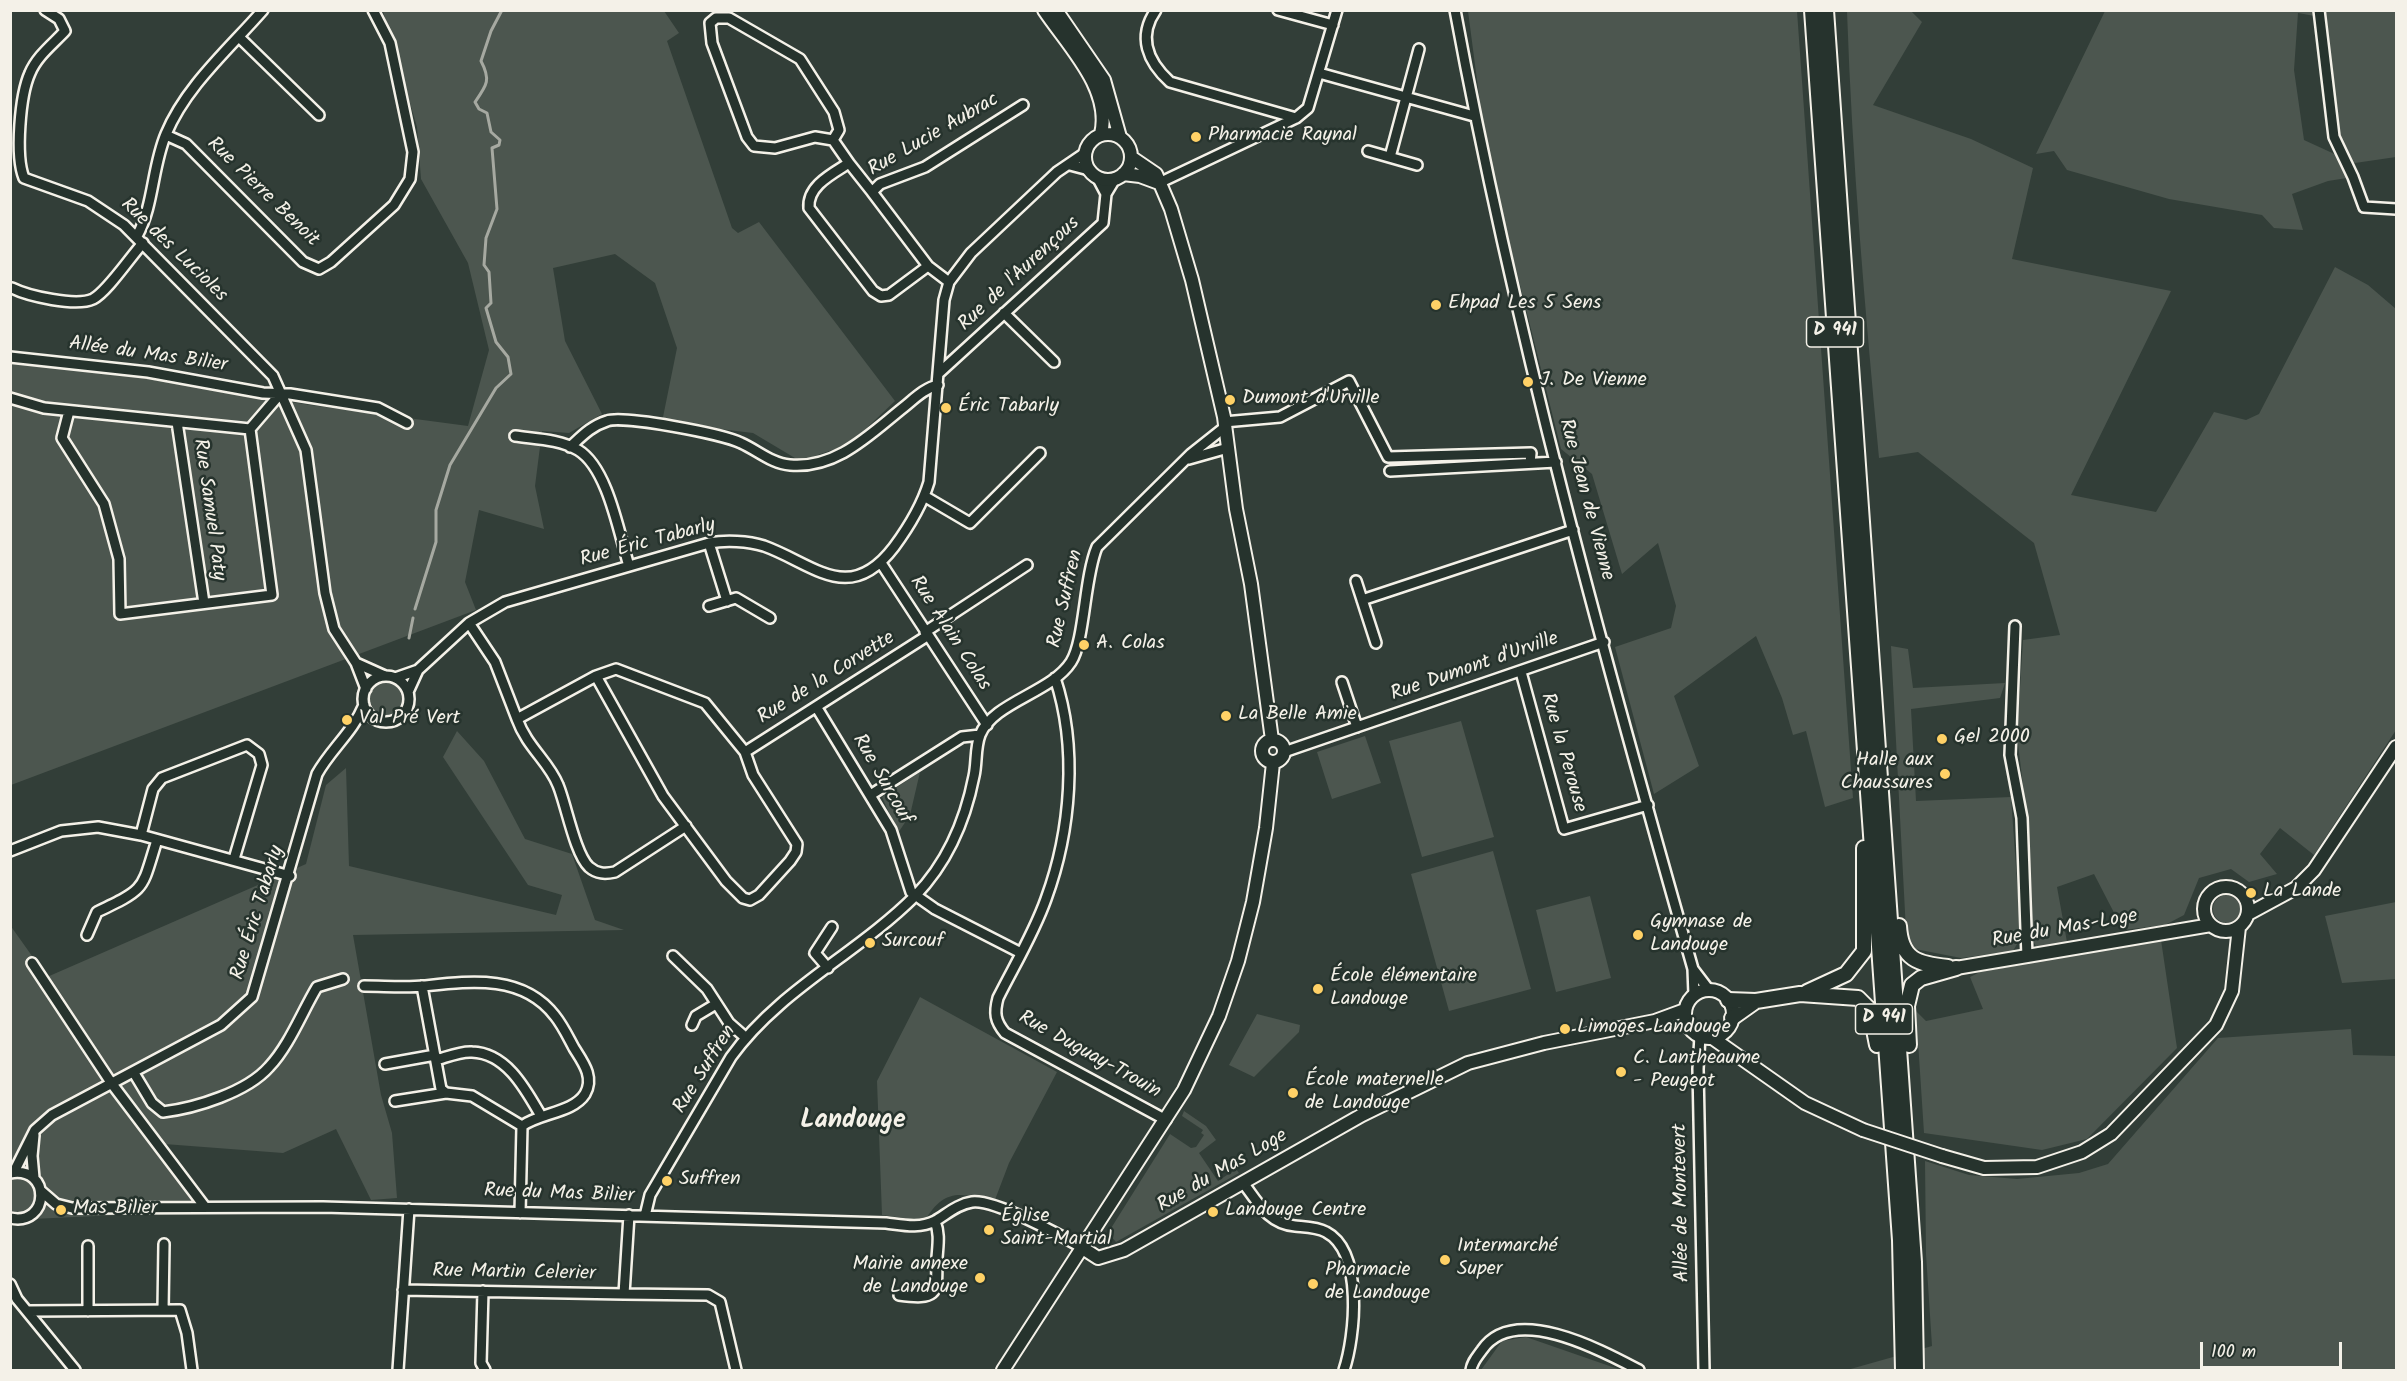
<!DOCTYPE html>
<html>
<head>
<meta charset="utf-8">
<style>
	body { margin:0 }
	#map { position:relative; width:2407px; height:1381px; overflow:hidden; background:#323e38; font-family:Kalam,sans-serif }
	canvas { display:block }
	.frame { position:absolute; inset:0; border:12px solid #f4f1e8; pointer-events:none }
	.scale { position:absolute; left:2200px; top:1342px; width:142px; height:27px; box-sizing:border-box; border:3px solid #f4f1e8; border-top:0; padding-left:8px; font-size:18px; line-height:21px; white-space:nowrap; color:#f4f1e8; -webkit-text-stroke:4px #26332d; paint-order:stroke }
</style>
</head>
<body>
<div id="map">
<canvas width="2407" height="1381"></canvas>
<div class="frame"></div>
<div class="scale">100 m</div>
</div>
<script>
const g = document.querySelector('canvas').getContext('2d');
g.lineJoin = 'round';
function fillPath(path, color) {
  g.fillStyle = color;
  g.fill(path, 'evenodd');
}
function strokePath(path, color, width, dash) {
  g.strokeStyle = color;
  g.lineWidth = width;
  g.lineCap = dash ? 'butt' : 'round';
  g.setLineDash(dash || []);
  g.stroke(path);
}
function drawText(font, color, halo, rows, align = 'center') {
  g.font = font + ' Kalam,sans-serif';
  g.lineWidth = 5;
  g.setLineDash([]);
  g.textBaseline = 'middle';
  g.strokeStyle = halo;
  g.fillStyle = color;
  for (const [text, x, y, turn = 0] of rows) {
    g.save();
    g.translate(x, y);
    g.rotate((+turn || 0) * Math.PI / 180);
    g.textAlign = isNaN(turn) ? turn : align;
    if (halo) g.strokeText(text, 0, 0);
    g.fillText(text, 0, 0);
    g.restore();
  }
}
fillPath(new Path2D(`
	M383 11H664L679 33 667 41 732 228 738 233 759 222 895 401 850 444 800 461 753 433 662 422 677 348 655 283 615 254 553 268 565 341 602 414 569 433 542 431 535 486 544 529 479 510 465 582 476 610 11 785V357L310 405 468 426 489 350 468 263 421 179 417 127Z
	M1468 11H1797L1853 798 1825 807 1806 731 1793 735 1782 698 1756 636 1674 696 1699 766 1654 794 1615 647 1671 628 1676 606 1658 543 1622 574 1592 474 1561 449 1486 149Z
	M1847 11H1911L1922 22 1873 105 1971 139 2033 168 2012 259 2171 291 2071 495 2156 512 2214 412 2246 420 2259 414 2335 267 2368 285 2396 309V730L2314 855 2280 828 2260 854 2277 874 2249 882 2231 869 2199 878 2184 915 2165 925 2123 930 2094 874 2057 887 2067 942 2037 948 2032 939 2026 811 2017 735 2023 640 2060 635 2034 543 1918 452 1879 458C1865 309 1852 160 1847 11Z
	M2105 11H2396V157L2355 163 2343 158 2353 177 2328 181 2292 194 2303 230 2274 228 2262 215 2169 199 2067 170 2054 151 2036 154ZM2298 13 2320 17 2341 157 2304 140 2294 70Z
	M1891 646 1908 649 1913 688 2005 683 2000 698 1911 709 1916 801 2011 797 2021 937 2013 951 1961 958 1915 949 1906 931Z
	M369 699a17 17 0 1 1 34 0a17 17 0 1 1-34 0Z
	M1461 721 1494 837 1422 857 1389 741Z
	M457 731 484 761 525 839 572 854 595 920 624 930 353 935 381 1095 392 1133 397 1198 371 1200 336 1129 283 1153 151 1143 203 1211 11 1220 10 925 47 977 306 864 326 785 346 768 349 866 556 915 562 895 528 885 443 757Z
	M1365 736 1381 783 1332 799 1317 752Z
	M920 772 910 815 898 833 882 797Z
	M1493 851 1531 989 1449 1011 1411 874Z
	M2213 909a14 14 0 1 1 28 0a14 14 0 1 1-28 0Z
	M1590 896 1611 978 1556 992 1536 910Z
	M2396 902V979L2342 983 2325 916Z
	M2161 940 2177 1048 2087 1139 2042 1150 1924 1133 1916 1011 1926 1021 1983 1009 1970 977 1980 972Z
	M920 997 1057 1072 1009 1163 993 1205C964 1190 942 1189 925 1221L882 1215 877 1081Z
	M1257 1014 1300 1025 1299 1032 1254 1077 1229 1065Z
	M2351 1029 2353 1055 2396 1056V1370H1847L1932 1346 1926 1254 1925 1161 1969 1175 2017 1179 2079 1173 2108 1164 2218 1038Z
	M1184 1111 1206 1126 1216 1140 1199 1153 1218 1181 1236 1169 1239 1173 1116 1242 1108 1233 1170 1134 1191 1148 1196 1147 1204 1135 1201 1133 1203 1130 1182 1116Z
	M1526 1337 1621 1370H1481L1502 1341Z`), '#4c564f');
strokePath(new Path2D(`
	M415 609 436 542V510L450 465 496 388 511 374 508 357 496 342 486 308 491 303 489 272 484 265 486 238 497 209 492 148 499 145 500 140 491 132 487 113 479 109 475 102C487 85 491 80 481 61L491 31 502 10
	M409 638 413 618`), '#a6a9a1', 3);
const minor = new Path2D(`
	M45 10 59 19 65 31C53 44 37 56 30 73 20 95 15 156 24 178L88 201 124 225 273 376 306 450 325 593 334 629 356 663 366 689
	M1156 10C1137 37 1148 62 1170 82L1296 118
	M1278 10 1333 25
	M1455 10C1515 334 1603 653 1693 969L1694 995
	M2319 10 2334 137 2353 177 2364 207 2396 209
	M716 18 710 23 712 43 747 137 754 146 775 148 815 137 833 140 849 163
	M716 18H729L800 59 834 112 839 130 833 140
	M239 37 319 115
	M1319 73 1474 116
	M166 135 186 144 303 262 319 269 331 262 394 205 410 179 413 152 390 43 373 10
	M1368 151 1417 165
	M1390 157 1419 49
	M1070 165 1089 170
	M1159 183 1296 118 1308 108 1337 10
	M872 192 849 163C832 174 807 186 809 208L873 291 881 296 889 295 928 266
	M1106 194 1115 179
	M137 236C154 205 152 167 166 134 186 86 229 49 263 10
	M949 282 928 266 872 192 880 184 925 167 1023 105
	M12 288C28 296 76 307 93 299 107 292 131 256 143 243
	M1004 313 1054 362
	M10 357 148 372 263 393 290 394 378 408 407 423
	M939 373 1103 223 1106 194 1097 177
	M10 398 44 408 250 429 281 393
	M69 411 62 438 104 504 119 559 120 614 272 595 250 429
	M177 422 204 603
	M1224 422 1280 417 1349 381 1388 457 1531 453 1530 463
	M515 436C536 439 559 439 578 450 608 468 619 534 629 566
	M570 447C582 436 591 426 607 421 623 415 723 434 741 443 757 450 772 464 790 465 837 469 870 434 904 407 915 398 925 388 938 385
	M1189 459 1228 448
	M1390 471 1556 462
	M924 496 970 523 1040 453
	M709 543 727 601
	M881 563 987 725
	M1356 581 1376 643
	M1362 600 1573 530
	M709 606 736 598 770 618
	M469 623 495 662 517 719 596 676 616 669 705 703 745 752
	M2015 626 2010 755 2022 818 2027 957
	M925 632 1027 565
	M356 663 385 676
	M1521 672 1564 829 1648 805
	M596 676 663 796 726 881 743 898 750 900 759 895 790 861 796 852 797 844 753 775 745 752
	M363 699a23 23 0 1 1 46 0a23 23 0 1 1-46 0Z
	M395 678 418 670
	M1055 678C1078 747 1071 831 1046 899 1034 933 1014 966 998 998 994 1013 995 1021 1005 1033L1166 1120
	M1342 682 1357 727
	M408 692 418 670 469 623 505 602 709 543C726 540 748 541 764 546 814 564 849 606 894 547 908 528 922 505 929 482L944 300 949 282 971 253 1057 172 1085 153
	M817 708 891 830 911 892 935 909 1021 953
	M517 719C527 747 549 762 558 785 566 804 575 854 589 867 597 874 605 874 615 872L686 826
	M745 752 927 636
	M1284 752 1604 642
	M872 794 962 737 980 735
	M141 835 153 789 162 778 247 745 259 754 262 765 234 859
	M10 851 61 831 98 827 141 835 290 876
	M87 935 97 912C147 888 141 891 157 840
	M673 956 707 989 729 1023 745 1037
	M32 963 112 1084 205 1207
	M828 968 815 953 832 927
	M1693 969 1709 990
	M364 986C384 986 405 988 424 986 470 981 523 974 555 1016 563 1026 568 1037 574 1048 582 1061 595 1077 585 1094 573 1113 539 1113 522 1126L520 1213
	M422 986 441 1089 446 1093 472 1096 522 1126
	M692 1025 696 1016 716 1004
	M1700 1036 1698 1069 1704 1370
	M436 1060C447 1057 461 1051 472 1052 507 1053 526 1090 541 1116
	M385 1064 435 1055
	M134 1073 152 1103 163 1112C196 1108 247 1092 269 1067 289 1046 302 1012 317 987L343 979
	M395 1101 446 1093
	M14 1172 35 1130 52 1115 221 1025 252 997 317 774C331 749 353 732 364 705
	M10 1173C52 1165 50 1227 10 1218
	M34 1178 32 1156 34 1135
	M1244 1184C1258 1203 1269 1224 1295 1226 1305 1227 1317 1227 1326 1232 1364 1252 1355 1337 1344 1370
	M41 1191 56 1204 72 1208 323 1207 886 1223C903 1225 919 1229 935 1221 947 1214 958 1204 972 1202 994 1199 1060 1235 1081 1247
	M629 1215 624 1294 708 1295 720 1302 736 1370
	M645 1216 650 1195 731 1057C779 990 857 954 915 896 948 862 965 822 974 776 977 763 975 748 980 735 993 702 1051 693 1071 662 1085 640 1084 578 1097 547L1191 454 1225 427
	M88 1246V1311
	M10 1284 17 1299 75 1370
	M403 1290 624 1294
	M483 1291 481 1363 485 1370
	M899 1295C942 1301 936 1291 937 1258 938 1244 940 1234 935 1221
	M163 1310 164 1244
	M28 1311 180 1310 187 1333 192 1370
	M398 1370 409 1209
	M1471 1370C1472 1362 1477 1357 1482 1350 1514 1303 1601 1350 1639 1370`);
const major = new Path2D(`
	M1044 10C1068 46 1112 89 1101 134
	M1056 10 1104 80 1120 137
	M1085 157a23 23 0 1 1 46 0a23 23 0 1 1-46 0Z
	M1131 157 1156 174 1171 209 1192 280 1224 417 1236 509 1251 584 1272 740
	M1123 174 1140 176 1159 183
	M1262 751a11 11 0 1 1 22 0a11 11 0 1 1-22 0Z
	M2204 909a22 22 0 1 1 44 0a22 22 0 1 1-44 0Z
	M2248 914 2296 888 2314 870 2396 747
	M1956 968 2211 925
	M1685 1014a24 24 0 1 1 48 0a24 24 0 1 1-48 0Z
	M1711 1037 1805 1103 1863 1130
	M1942 1156 1984 1168 2037 1167 2082 1152 2111 1134 2216 1025 2232 991 2239 927
	M1081 1247 1098 1258 1124 1250 1362 1115 1468 1063 1544 1043 1655 1021 1685 1010
	M1003 1370 1184 1090 1219 1016 1238 961 1253 902 1266 828 1273 763`);
const highway = new Path2D(`
	M1812 10 1900 1240 1903 1370
	M1826 10 1914 1262 1916 1370
	M1899 926C1901 960 1918 964 1948 967
	M1807 992 1846 974 1864 951V848
	M1728 1000 1756 1001 1800 994 1858 998 1870 1010 1877 1045
	M1732 1018 1756 1001
	M1909 1045 1907 1006 1912 985 1921 978 1956 968`);
strokePath(minor, '#f4f1e8', 14);
strokePath(major, '#f4f1e8', 16);
strokePath(highway, '#f4f1e8', 18);
strokePath(minor, '#26332d', 9);
strokePath(major, '#26332d', 12);
strokePath(highway, '#26332d', 14);
const majorBridge = new Path2D(`
	M1863 1130 1942 1156`);
strokePath(majorBridge, '#f4f1e8', 16, []);
strokePath(majorBridge, '#26332d', 12);
for (const [x, y, r, color] of [
	[1196,137,6,"#ffd166"],
	[1436,305,6,"#ffd166"],
	[1528,382,6,"#ffd166"],
	[1230,400,6,"#ffd166"],
	[946,408,6,"#ffd166"],
	[1084,645,6,"#ffd166"],
	[1226,716,6,"#ffd166"],
	[347,720,6,"#ffd166"],
	[1942,739,6,"#ffd166"],
	[1945,774,6,"#ffd166"],
	[2251,893,6,"#ffd166"],
	[1638,935,6,"#ffd166"],
	[870,943,6,"#ffd166"],
	[1318,989,6,"#ffd166"],
	[1565,1029,6,"#ffd166"],
	[1621,1072,6,"#ffd166"],
	[1293,1093,6,"#ffd166"],
	[667,1181,6,"#ffd166"],
	[61,1210,6,"#ffd166"],
	[1213,1212,6,"#ffd166"],
	[989,1230,6,"#ffd166"],
	[1445,1260,6,"#ffd166"],
	[980,1278,6,"#ffd166"],
	[1313,1284,6,"#ffd166"]
]) {
  const dot = new Path2D();
  dot.arc(x, y, r, 0, 2 * Math.PI);
  g.fillStyle = color;
  g.fill(dot);
  strokePath(dot, '#26332d', 2);
}
for (const [x, y, w] of [
	[1835,332,57],
	[1884,1019,57]
]) {
  const box = new Path2D();
  box.roundRect(x - w / 2, y - 15, w, 30, 4.5);
  g.fillStyle = '#26332d';
  g.fill(box);
  strokePath(box, '#f4f1e8', 1.5);
}
drawText('bold 18px', '#f4f1e8', null, [
	["D 941",1835,332],
	["D 941",1884,1019]
]);
drawText('20px', '#f4f1e8', '#26332d', [
	["Rue Lucie Aubrac",934,136,-30],
	["Rue Pierre Benoit",262,193,44],
	["Rue des Lucioles",173,251,44],
	["Rue de l'Aurençous",1020,275,-43],
	["Allée du Mas Bilier",148,356,8],
	["Rue Jean de Vienne",1585,500,75],
	["Rue Samuel Paty",208,510,82],
	["Rue Éric Tabarly",648,544,-15],
	["Rue Suffren",1067,599,-77],
	["Rue Alain Colas",949,634,57],
	["Rue Dumont d'Urville",1475,668,-19],
	["Rue de la Corvette",827,679,-32],
	["Rue la Perouse",1562,753,74],
	["Rue Surcouf",881,780,60],
	["Rue Éric Tabarly",259,913,-73],
	["Rue du Mas-Loge",2065,930,-10],
	["Rue Duguay-Trouin",1089,1056,29],
	["Rue Suffren",706,1070,-58],
	["Rue du Mas Loge",1223,1172,-30],
	["Rue du Mas Bilier",559,1195,2],
	["Allée de Montevert",1683,1203,-91],
	["Rue Martin Celerier",514,1274,1]
]);
drawText('20px', '#f4f1e8', '#26332d', [
	["Pharmacie Raynal",1208,137],
	["Ehpad Les 5 Sens",1448,305],
	["J. De Vienne",1540,382],
	["Dumont d'Urville",1242,400],
	["Éric Tabarly",958,408],
	["A. Colas",1096,645],
	["La Belle Amie",1238,716],
	["Val Pré Vert",359,720],
	["Gel 2000",1954,739],
	["Halle aux",1933,762,"right"],
	["Chaussures",1933,785,"right"],
	["La Lande",2263,893],
	["Gymnase de",1650,924],
	["Landouge",1650,947],
	["Surcouf",882,943],
	["École élémentaire",1330,978],
	["Landouge",1330,1001],
	["Limoges Landouge",1577,1029],
	["C. Lantheaume",1633,1060],
	["- Peugeot",1633,1083],
	["École maternelle",1305,1082],
	["de Landouge",1305,1105],
	["Suffren",679,1181],
	["Mas Bilier",73,1210],
	["Landouge Centre",1225,1212],
	["Église",1001,1218],
	["Saint-Martial",1001,1241],
	["Intermarché",1457,1248],
	["Super",1457,1271],
	["Mairie annexe",968,1266,"right"],
	["de Landouge",968,1289,"right"],
	["Pharmacie",1325,1272],
	["de Landouge",1325,1295]
], 'left');
drawText('bold 26px', '#f4f1e8', '#26332d', [
	["Landouge",853,1123]
]);
</script>
</body>
</html>
